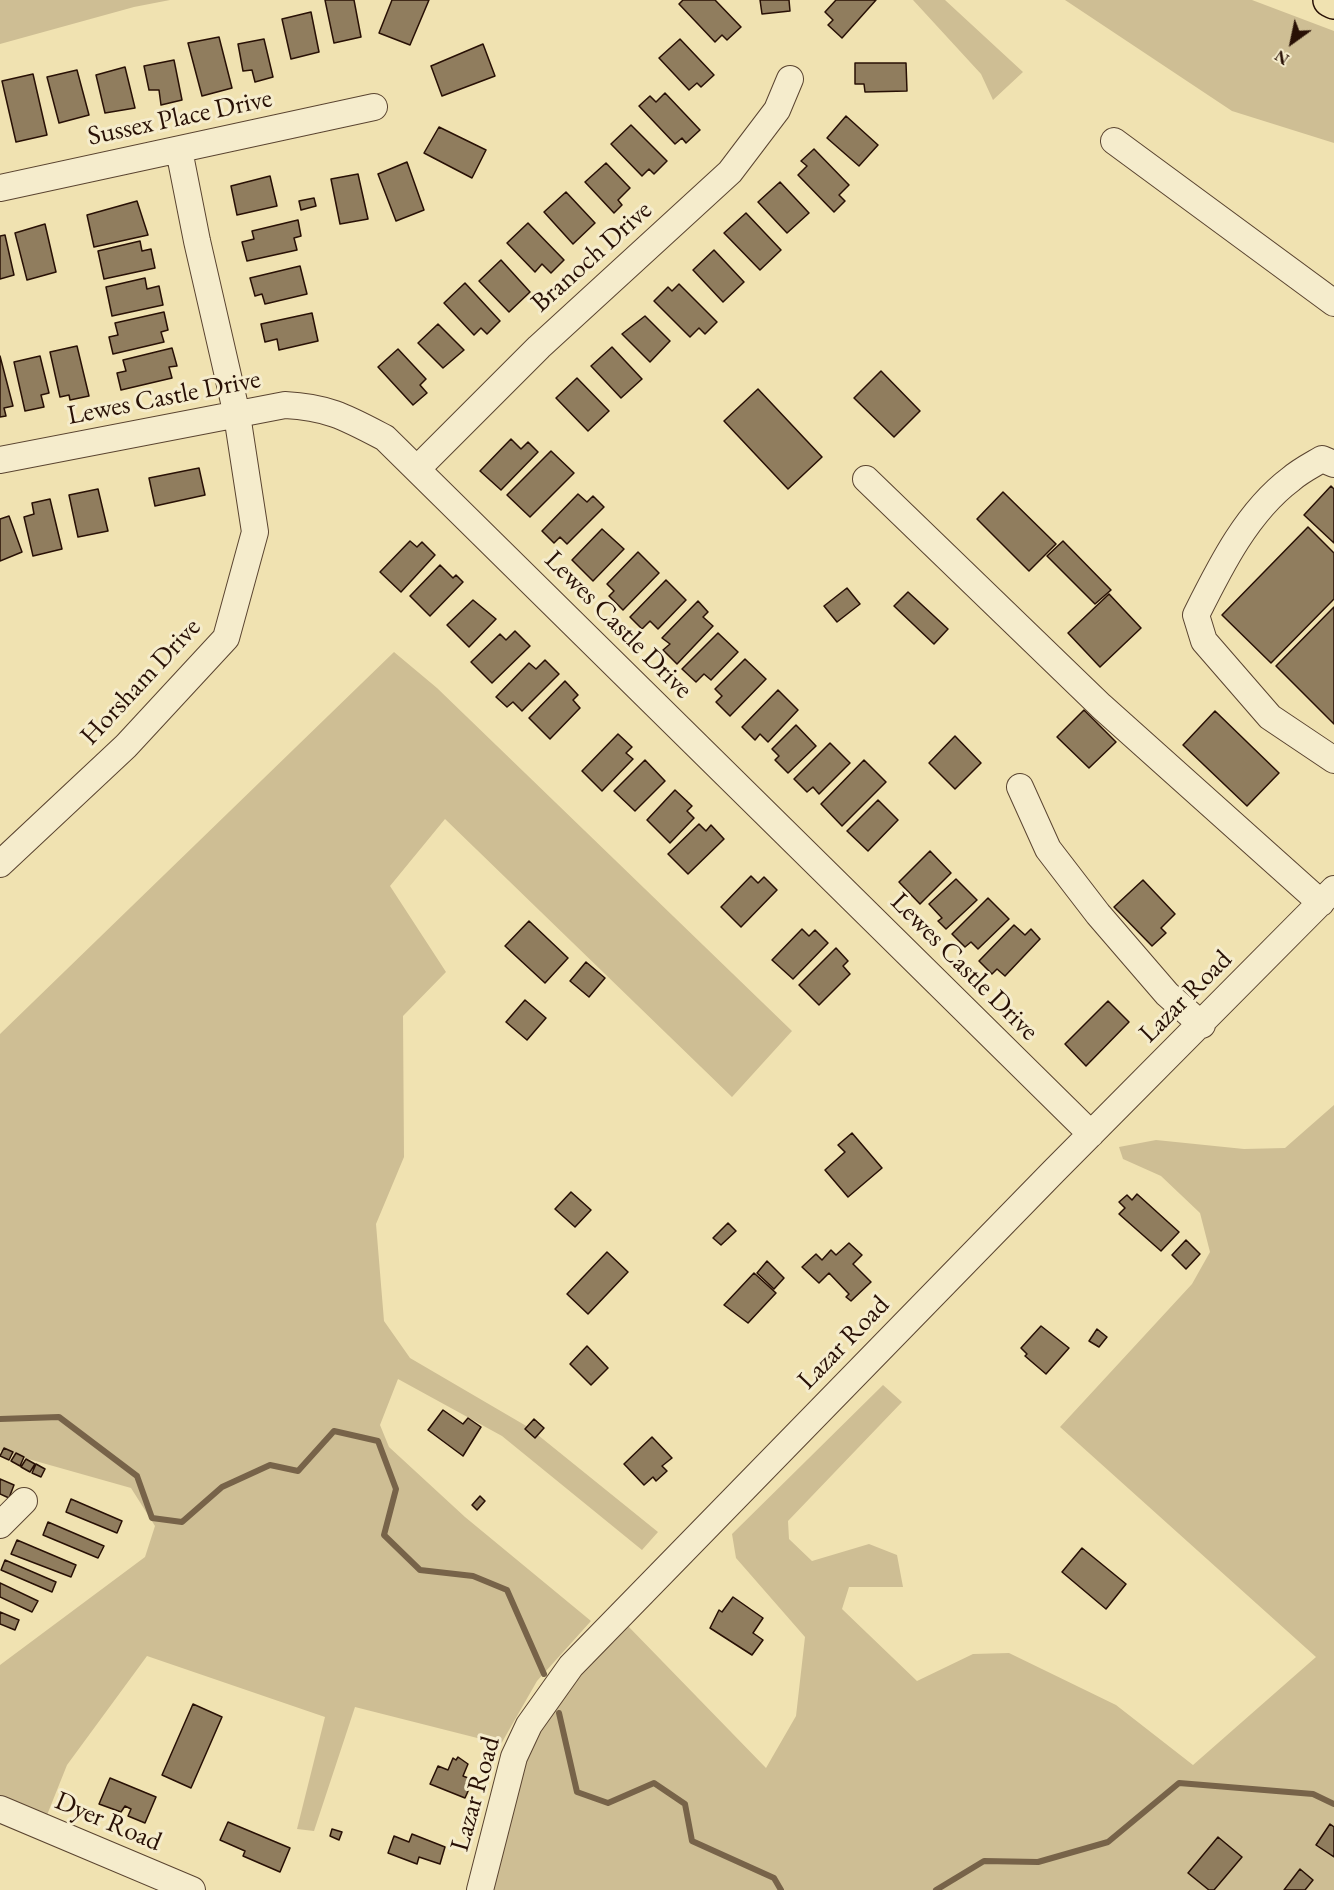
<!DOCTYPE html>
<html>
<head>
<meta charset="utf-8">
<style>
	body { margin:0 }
	#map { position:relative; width:1334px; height:1890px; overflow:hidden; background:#f0e2b1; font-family:"EB Garamond",serif }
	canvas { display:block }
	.north { position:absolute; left:1262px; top:12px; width:60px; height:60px; -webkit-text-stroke:4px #f5eccc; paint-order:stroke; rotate:213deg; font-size:16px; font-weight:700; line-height:24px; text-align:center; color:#281005 }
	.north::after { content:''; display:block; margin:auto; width:21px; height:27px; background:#281005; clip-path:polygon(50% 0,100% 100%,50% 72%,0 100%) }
</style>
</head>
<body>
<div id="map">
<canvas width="1334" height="1890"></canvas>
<div class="north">N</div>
</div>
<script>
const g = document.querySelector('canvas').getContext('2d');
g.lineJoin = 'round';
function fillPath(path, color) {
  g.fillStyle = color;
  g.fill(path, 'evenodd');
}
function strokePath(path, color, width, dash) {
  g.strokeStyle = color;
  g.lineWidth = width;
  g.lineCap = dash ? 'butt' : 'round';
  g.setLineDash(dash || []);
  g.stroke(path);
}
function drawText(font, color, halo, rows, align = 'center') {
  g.font = font + ' "EB Garamond",serif';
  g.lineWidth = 6;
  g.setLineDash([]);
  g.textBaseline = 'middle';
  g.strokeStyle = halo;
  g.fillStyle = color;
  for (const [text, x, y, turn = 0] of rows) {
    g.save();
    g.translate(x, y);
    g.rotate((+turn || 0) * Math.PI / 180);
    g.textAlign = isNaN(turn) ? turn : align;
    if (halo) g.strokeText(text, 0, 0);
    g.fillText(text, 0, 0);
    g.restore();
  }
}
fillPath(new Path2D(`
	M0 0H170L134 7 0 44Z
	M913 0H945L1023 72 993 100 981 74Z
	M1065 0H1252L1334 31V143L1232 111Z
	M394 652 437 688 792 1031 732 1097 445 819 390 886 446 972 403 1016 404 1157 376 1224 384 1321 410 1358 528 1427 658 1532 642 1550 502 1436 398 1379 380 1425 389 1447 465 1517 591 1621 537 1681 501 1744 355 1707 314 1831 297 1829 325 1717 147 1656 67 1765 47 1815 0 1795V1665L145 1557 155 1526 131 1488 0 1451V1034Z
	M1334 1105V1890H490L529 1750 569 1685 627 1625 766 1768 796 1716 805 1637 736 1558 732 1534 883 1385 902 1402 788 1521 789 1539 812 1561 869 1544 897 1555 903 1587H849L842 1609 917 1681 973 1654 1009 1653 1116 1705 1193 1765 1316 1657 1060 1427 1192 1284 1210 1252 1200 1213 1161 1176 1123 1159 1119 1147 1156 1140 1244 1149 1285 1148Z`), '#cebe94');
strokePath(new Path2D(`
	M0 1419 59 1417 137 1476 152 1518 182 1522 222 1487 270 1465 298 1471 334 1431 378 1441 396 1489 384 1535 420 1570 473 1576 507 1590 544 1674
	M559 1713 577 1792 608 1803 654 1783 685 1804 692 1841 774 1878 781 1890
	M936 1890 984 1861 1038 1862 1108 1842 1179 1783 1313 1794 1334 1804`), '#776349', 6);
const building = new Path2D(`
	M325 0H354L361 37 334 43Z
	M392 0H429L410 45 379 33Z
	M683 0H715L741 27 727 40 722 35 715 42 679 4Z
	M760 0H789L790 11 762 14Z
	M836 0H876L842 38 828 25 833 20 825 12Z
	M311 12 319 52 291 59 282 19Z
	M219 37 232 88 202 96 188 43Z
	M264 39 273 77 255 82 252 70 243 71 238 44Z
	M680 39 714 75 701 87 697 83 689 90 659 58Z
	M483 44 495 76 442 96 431 66Z
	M174 60 182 100 161 105 159 90H149L144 66Z
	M855 63H906L907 91 865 92 864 84H855Z
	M125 67 135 108 105 113 96 75Z
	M77 70 89 115 59 123 47 77Z
	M33 74 47 135 16 142 2 81Z
	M665 93 700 130 686 143 682 138 675 144 639 106 650 96 656 102Z
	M846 116 878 145 859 166 827 138Z
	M631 125 667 161 654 174 649 169 642 176 611 144Z
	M439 127 486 150 472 178 424 153Z
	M814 149 849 185 839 195 845 201 834 212 798 175 807 166 801 161Z
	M407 162 424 210 396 221 378 174Z
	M606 163 630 188 618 200 622 205 614 213 585 182Z
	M358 174 368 219 340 224 331 179Z
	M270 176 277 206 237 215 231 186Z
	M780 182 809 213 787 233 758 202Z
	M566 192 595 223 573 244 544 212Z
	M314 198 316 206 301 210 299 201Z
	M137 201 148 235 94 247 87 215Z
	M746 213 781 250 760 270 724 233Z
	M298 220 301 236 294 238 297 250 247 261 242 242 254 239 252 231Z
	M528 223 564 260 551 273 542 264 535 272 507 243Z
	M45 224 56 272 27 280 15 233Z
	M5 235 14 275 0 279V236Z
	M140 241 142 251 151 249 155 268 104 279 98 251Z
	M714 250 744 282 723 302 693 270Z
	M501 260 530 292 509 312 479 281Z
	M300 266 307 294 265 304 262 294 255 296 250 278Z
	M145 278 147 289 159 286 163 305 112 316 106 287Z
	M465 283 500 321 487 334 481 328 474 335 444 303Z
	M679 284 717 322 705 334 699 328 690 337 654 301 668 287 672 291Z
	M164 312 168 330 161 332 164 342 113 354 109 337 118 335 115 323Z
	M312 313 318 341 279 350 277 339 265 342 261 324Z
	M645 316 670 341 650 362 622 334Z
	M438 324 464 350 443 368 418 343Z
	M77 346 89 396 70 400 69 395 60 397 50 352Z
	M612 347 642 379 621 398 591 366Z
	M172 348 177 366 169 367 172 378 121 390 117 373 126 371 123 360Z
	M398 349 426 379 420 385 427 393 413 405 378 367Z
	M0 356 13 406 4 408 6 416 0 417Z
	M40 356 49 393 41 395 44 407 25 411 14 362Z
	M881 371 920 411 894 437 854 398Z
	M577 378 609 411 588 431 556 398Z
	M758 389 822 457 788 489 724 421Z
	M511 439 521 449 528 442 538 452 501 490 480 471Z
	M551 451 574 473 530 517 507 495Z
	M199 468 205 495 155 506 149 478Z
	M1331 486 1334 489V543L1304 515Z
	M98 489 108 531 78 537 69 495Z
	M1003 492 1056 544 1029 571 977 519Z
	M578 494 587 502 593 496 604 507 567 544 560 537 554 543 542 531Z
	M50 499 62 549 33 556 24 517 34 514 32 503Z
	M9 516 22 552 0 561V519Z
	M1308 527 1334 553V599L1271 663 1222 615Z
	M602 529 624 549 593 581 572 560Z
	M410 541 417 547 422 542 435 555 401 592 380 572Z
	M1063 541 1111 590 1095 604 1047 556Z
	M638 552 659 573 623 610 609 596 614 591 607 584Z
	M440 565 453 578 456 575 463 582 430 616 410 596Z
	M666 580 686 600 658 629 650 621 642 629 630 617Z
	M847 588 860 604 837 622 824 606Z
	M908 592 948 629 934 644 894 606Z
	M1109 594 1141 628 1100 667 1068 633Z
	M473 600 496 619 469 647 447 625Z
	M698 601 708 612 703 617 713 626 677 664 663 650 670 644 662 638Z
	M1334 607V724L1276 666Z
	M515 631 530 646 492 683 471 662 500 634 506 640Z
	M718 633 738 652 711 680 704 674 696 682 682 669Z
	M745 659 766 679 730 716 716 702 722 696 715 689Z
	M545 660 559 674 522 711 513 702 507 707 496 697 529 663 536 669Z
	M565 681 578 695 573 700 580 708 550 739 529 718Z
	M778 690 798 710 768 742 760 734 755 740 742 727Z
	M1084 710 1116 742 1089 768 1057 737Z
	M1215 711 1279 773 1247 806 1183 745Z
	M796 725 816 746 788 773 775 760 779 756 772 749Z
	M618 734 632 747 626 753 633 759 602 791 582 771Z
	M955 736 981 763 955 789 929 763Z
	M830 743 850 763 819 794 813 787 807 792 794 779Z
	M645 760 665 781 635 811 614 791Z
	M864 760 886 782 842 826 821 804Z
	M675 790 692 806 687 811 694 818 670 843 647 820Z
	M878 800 898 820 868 851 847 831Z
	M699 824 706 831 711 825 724 839 688 874 668 854Z
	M930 851 951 873 920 904 899 882Z
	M751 876 758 883 764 877 777 890 741 927 721 907Z
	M956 879 977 900 946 929 938 921 942 918 929 904Z
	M1143 880 1175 914 1161 928 1166 933 1152 946 1114 907Z
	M988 898 1009 919 978 949 971 942 965 947 952 934Z
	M529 921 568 958 545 983 505 946Z
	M1014 925 1025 935 1031 929 1040 939 1005 976 997 969 992 974 979 961Z
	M802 929 809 936 815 930 828 943 793 979 772 960Z
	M836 948 848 961 843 966 850 974 819 1005 799 985Z
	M586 962 605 978 589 997 570 981Z
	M525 1000 546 1018 527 1040 506 1022Z
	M1108 1001 1129 1022 1086 1066 1065 1044Z
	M852 1133 882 1168 848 1197 825 1170 845 1152 838 1145Z
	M571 1192 591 1210 575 1227 555 1209Z
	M1137 1194 1179 1232 1161 1251 1119 1214 1125 1208 1119 1202 1127 1195 1132 1200Z
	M728 1223 736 1231 721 1245 713 1238Z
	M1186 1240 1200 1254 1186 1269 1172 1255Z
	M849 1243 862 1255 853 1264 871 1282 851 1301 846 1297 849 1294 829 1273 819 1283 802 1267 816 1254 822 1260 831 1250 836 1255Z
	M607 1252 628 1272 588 1314 567 1294Z
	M767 1261 784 1278 774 1289 757 1273Z
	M754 1273 776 1293 748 1323 724 1305Z
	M1041 1326 1069 1348 1046 1374 1025 1356 1027 1354 1021 1348Z
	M1097 1329 1107 1337 1099 1347 1089 1341Z
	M587 1346 608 1368 591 1385 570 1364Z
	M443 1410 463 1424 468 1418 481 1427 463 1456 428 1430Z
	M534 1419 544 1428 535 1438 525 1429Z
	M652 1437 672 1458 662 1466 667 1471 656 1481 653 1477 644 1485 624 1464Z
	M4 1448 13 1452 9 1460 0 1456Z
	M16 1453 24 1457 20 1466 11 1461Z
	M26 1459 35 1464 30 1472 21 1467Z
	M36 1464 45 1469 41 1477 32 1473Z
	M0 1479 14 1485 9 1498 0 1494Z
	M480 1496 485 1501 477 1510 472 1505Z
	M71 1499 122 1521 117 1533 66 1512Z
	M48 1522 104 1546 98 1558 43 1535Z
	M17 1540 76 1565 71 1577 11 1554Z
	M1082 1548 1126 1584 1106 1609 1062 1572Z
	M5 1560 56 1582 52 1592 1 1570Z
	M0 1583 38 1601 32 1612 0 1597Z
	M733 1597 763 1618 753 1633 763 1640 752 1655 710 1628 719 1610 722 1612Z
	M0 1612 19 1620 15 1630 0 1624Z
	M193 1704 222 1717 191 1788 162 1775Z
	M458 1757 468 1764 463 1776 473 1780 465 1798 430 1784 438 1766 448 1770 453 1758 456 1760Z
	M110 1778 156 1797 145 1823 128 1816 131 1809 125 1806 121 1812 99 1804Z
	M228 1822 290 1848 280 1872 243 1856 245 1851 220 1840Z
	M1330 1824 1334 1827V1857L1316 1845Z
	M332 1829 342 1832 339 1840 330 1836Z
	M412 1834 445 1847 440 1864 419 1857 417 1864 388 1853 394 1836 409 1842Z
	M1218 1837 1242 1857 1214 1890H1209L1188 1873Z
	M1300 1869 1313 1880 1305 1890H1284Z`);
fillPath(building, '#907d5e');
strokePath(building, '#281005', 1.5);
const minor = new Path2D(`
	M1114 141 1334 303
	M0 188 374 107
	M0 460 285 405C328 407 347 418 385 438L1091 1134
	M1334 464 1322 459C1312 465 1300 471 1291 479 1247 512 1220 567 1196 615L1204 641 1270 717 1334 760
	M418 468 539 347 730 172 777 110 790 79
	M866 479 1101 706 1321 903
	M1020 787 1048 849 1098 914 1167 994 1202 1025
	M0 864 126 746 226 638 255 532 237 415 197 241 179 150
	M0 1525 24 1501
	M0 1809 192 1890
	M480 1890 514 1757 529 1725 571 1666 1054 1171 1334 889`);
const highway = new Path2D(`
	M1330 0 1334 2`);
strokePath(minor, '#5a4430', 28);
strokePath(highway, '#281005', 36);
strokePath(minor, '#f5eccc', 26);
strokePath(highway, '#f0e2b1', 33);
drawText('27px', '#281005', '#f5eccc', [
	["Sussex Place Drive",180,118,-12],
	["Branoch Drive",592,257,-42],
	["Lewes Castle Drive",164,398,-11],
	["Lewes Castle Drive",618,625,45],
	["Horsham Drive",141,682,-47],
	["Lewes Castle Drive",964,967,45],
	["Lazar Road",1186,997,-45],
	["Lazar Road",844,1343,-46],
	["Lazar Road",476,1794,-74],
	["Dyer Road",108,1822,23]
]);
</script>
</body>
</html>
